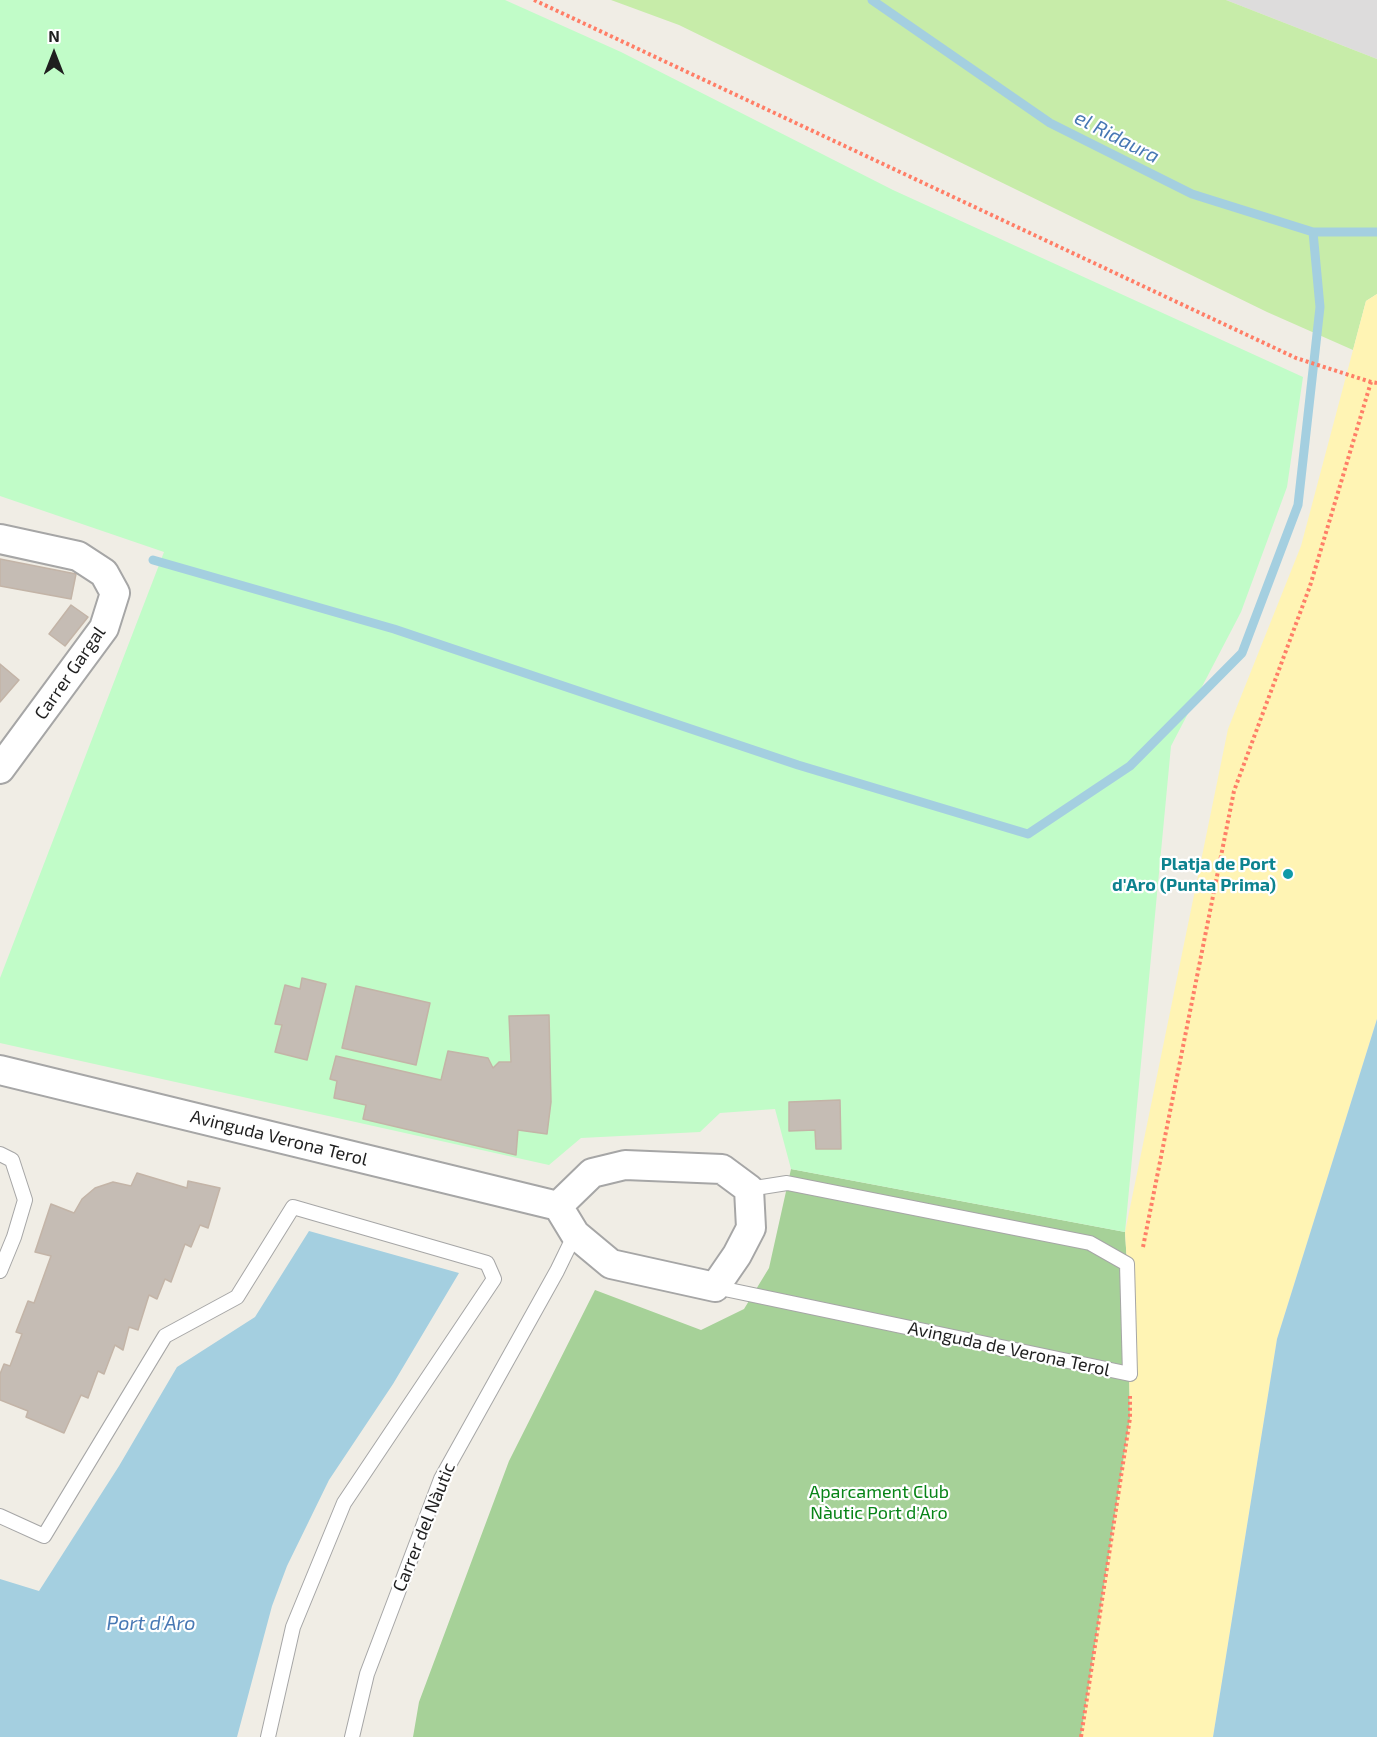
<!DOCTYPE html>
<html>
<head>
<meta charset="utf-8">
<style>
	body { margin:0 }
	#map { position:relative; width:1377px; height:1737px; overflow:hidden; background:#f0ede5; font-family:"Exo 2",sans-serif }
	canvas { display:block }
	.north { position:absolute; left:24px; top:24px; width:60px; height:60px; -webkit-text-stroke:4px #fff; paint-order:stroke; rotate:0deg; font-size:16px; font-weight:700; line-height:24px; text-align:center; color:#1f1f1f }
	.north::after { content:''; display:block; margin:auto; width:21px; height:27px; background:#1f1f1f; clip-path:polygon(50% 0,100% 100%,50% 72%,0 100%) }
</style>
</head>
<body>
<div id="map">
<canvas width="1377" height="1737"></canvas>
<div class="north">N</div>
</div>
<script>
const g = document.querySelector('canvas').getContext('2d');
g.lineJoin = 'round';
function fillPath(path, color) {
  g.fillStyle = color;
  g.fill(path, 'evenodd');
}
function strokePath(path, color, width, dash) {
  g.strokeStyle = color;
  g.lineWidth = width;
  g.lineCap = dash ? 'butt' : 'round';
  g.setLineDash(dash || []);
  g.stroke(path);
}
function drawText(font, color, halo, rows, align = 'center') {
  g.font = font + ' "Exo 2",sans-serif';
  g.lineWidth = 4.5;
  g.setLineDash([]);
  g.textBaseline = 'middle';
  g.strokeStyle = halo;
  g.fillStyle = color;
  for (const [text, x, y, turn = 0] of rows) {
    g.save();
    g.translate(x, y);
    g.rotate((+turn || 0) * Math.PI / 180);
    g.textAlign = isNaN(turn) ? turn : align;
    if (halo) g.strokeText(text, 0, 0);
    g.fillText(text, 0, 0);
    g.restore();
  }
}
fillPath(new Path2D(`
	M1226 0H1377V59L1231 2Z`), '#dddcdc');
fillPath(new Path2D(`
	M611 0H1226L1377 59V294L1366 301 1353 350 1267 312 679 25Z`), '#c7eca9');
fillPath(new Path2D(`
	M791 1169 1125 1232 1127 1264 1130 1418 1081 1737H413L419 1702 509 1461 595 1290 701 1330 744 1309 769 1268Z`), '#a6d198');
fillPath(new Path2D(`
	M1377 294V1019L1277 1339 1213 1737H1081L1130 1418 1127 1264 1125 1232 1228 729 1301 546 1366 301Z`), '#fff4b4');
fillPath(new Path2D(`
	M0 0H505L621 52 893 190 1303 377 1287 487 1241 612 1171 746 1125 1232 791 1169 775 1109 720 1113 700 1132 581 1138 549 1165 0 1043V978L164 552 0 496Z`), '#c1fcc8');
fillPath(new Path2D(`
	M1377 1019V1737H1213L1277 1339Z
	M309 1231 459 1273 393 1384 329 1480 287 1566 272 1606 237 1737H0V1579L39 1591 119 1466 177 1367 255 1317Z`), '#a4cfe0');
strokePath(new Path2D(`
	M872 0 1050 123 1192 194 1313 232H1377
	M153 560 394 629 798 765 1028 834 1130 766 1242 653 1298 505 1320 307 1313 232`), '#a4cfe0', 9);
const building = new Path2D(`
	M0 559 76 574 71 599 0 586Z
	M71 605 88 617 65 646 49 634Z
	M0 664 19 680 0 702Z
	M302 978 326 984 307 1060 275 1052 282 1025 275 1024 285 985 300 989Z
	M356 986 430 1003 416 1065 342 1048Z
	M549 1015 551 1102 547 1134 518 1130 516 1155 363 1119 366 1105 334 1098 337 1081 330 1079 336 1056 441 1080 448 1051 488 1058 493 1068 499 1062H511L509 1016Z
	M840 1100 841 1149H816L815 1130 789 1131V1102Z
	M137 1173 187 1188 188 1181 220 1188 208 1228 200 1225 191 1247 185 1244 171 1282 165 1279 157 1299 149 1295 138 1330 129 1327 123 1350 115 1345 104 1374 98 1371 88 1398 81 1395 64 1433 26 1417 28 1411 0 1400V1374L4 1364 10 1366 22 1334 16 1332 28 1301 34 1303 51 1256 35 1252 51 1204 74 1213 82 1199 95 1188 113 1182 131 1186Z`);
fillPath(building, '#c5bcb4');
strokePath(building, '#c3b4a7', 1.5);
const lane = new Path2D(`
	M0 1154 12 1160 25 1200 14 1237 0 1271
	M715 1287 1130 1374 1127 1264 1090 1243 787 1183 749 1189
	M0 1516 44 1536 165 1336 237 1297 293 1207 487 1263 494 1279 344 1503 293 1627 268 1737
	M352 1737 367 1674 441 1479 557 1271 575 1234`);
const street = new Path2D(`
	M0 539 78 556 104 573 115 593 104 628 0 769
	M0 1070 558 1206
	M625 1165 722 1169 749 1189 751 1228 737 1255 715 1287 611 1264 575 1234 558 1206 592 1173Z`);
strokePath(lane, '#a6a6a6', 16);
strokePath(street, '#a6a6a6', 32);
strokePath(new Path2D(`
	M534 0 1296 358 1371 382
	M1143 1247 1234 791 1310 586 1371 382 1377 383
	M1081 1737 1130 1418V1396`), '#ff7e67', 4, [3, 3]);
strokePath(lane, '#fff', 14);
strokePath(street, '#fff', 28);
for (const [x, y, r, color] of [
	[1288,874,6,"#0f9aa8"]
]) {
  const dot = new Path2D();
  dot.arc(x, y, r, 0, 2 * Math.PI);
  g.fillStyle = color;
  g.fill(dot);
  strokePath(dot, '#fff', 2);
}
drawText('18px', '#1f1f1f', '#fff', [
	["Carrer Gargal",70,673,-55],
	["Avinguda Verona Terol",279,1138,14],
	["Avinguda de Verona Terol",1009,1349,12],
	["Carrer del Nàutic",424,1527,-68]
]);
drawText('bold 18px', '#0d838f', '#fff', [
	["Platja de Port",1276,864],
	["d'Aro (Punta Prima)",1276,885]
], 'right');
drawText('18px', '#078417', '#fff', [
	["Aparcament Club",879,1492],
	["Nàutic Port d'Aro",879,1513]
]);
drawText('italic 20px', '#4778b4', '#fff', [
	["el Ridaura",1117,137,27],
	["Port d'Aro",151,1623]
]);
</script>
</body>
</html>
